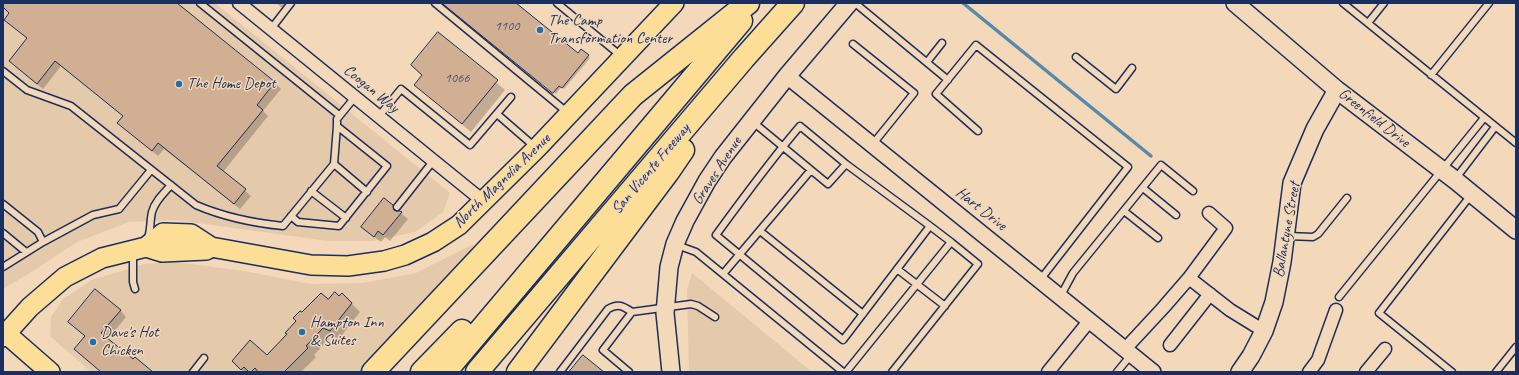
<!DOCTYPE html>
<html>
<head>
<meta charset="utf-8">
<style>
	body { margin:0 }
	#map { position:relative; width:1519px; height:375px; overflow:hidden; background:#f3d8b9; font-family:Caveat,sans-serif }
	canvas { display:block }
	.frame { position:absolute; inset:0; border:4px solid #1b2f5e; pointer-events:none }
</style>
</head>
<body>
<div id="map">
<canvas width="1519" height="375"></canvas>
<div class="frame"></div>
</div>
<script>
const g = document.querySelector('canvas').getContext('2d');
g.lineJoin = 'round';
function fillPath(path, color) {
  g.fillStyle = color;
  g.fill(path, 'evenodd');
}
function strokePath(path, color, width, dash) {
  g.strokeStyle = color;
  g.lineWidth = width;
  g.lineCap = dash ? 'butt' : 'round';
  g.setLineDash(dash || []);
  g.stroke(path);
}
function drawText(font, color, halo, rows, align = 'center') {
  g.font = font + ' Caveat,sans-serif';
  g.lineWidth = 3;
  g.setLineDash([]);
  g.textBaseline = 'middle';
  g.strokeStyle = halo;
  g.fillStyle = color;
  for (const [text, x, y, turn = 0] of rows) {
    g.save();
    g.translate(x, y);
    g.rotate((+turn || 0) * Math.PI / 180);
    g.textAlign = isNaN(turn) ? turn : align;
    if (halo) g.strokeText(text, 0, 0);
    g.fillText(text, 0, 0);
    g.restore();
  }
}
fillPath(new Path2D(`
	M3 3H215L450 193 443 212 415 232 373 241H328L176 220 129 222 77 242 30 273 3 289Z
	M474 244 470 253 359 372H91L50 336 51 317 63 299 92 280 144 264 176 262 244 271 311 284 363 283 416 273Z
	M692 273 812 372H689L687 290Z`), '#e5c9ab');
fillPath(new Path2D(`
	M3 3H176L275 83 281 89 263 111 268 116 223 172 251 196 240 209 164 149 158 156 125 129 124 116 61 66 43 89 16 67 10 61 28 39 11 25 10 13 3 7Z
	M276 3H293L286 11Z
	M443 3H514L578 55 588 56 590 58 564 89 561 87 556 94Z
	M438 33 505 90 471 132 415 85 422 76 412 65Z
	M392 206 408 219 390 241 385 237 381 242 369 233Z
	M342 294 360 312 339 339 332 336 314 355 316 357 301 372H244L233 361 267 357 288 334 302 314 328 301 339 298Z
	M120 310 126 317 108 339 134 360 151 372H101L75 349 85 336 69 322Z`), '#0003');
strokePath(new Path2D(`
	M963 3 1151 156`), '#5689ab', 3.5);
const building = new Path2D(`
	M3 3H177L275 82 257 105 263 110 217 166 246 189 234 204 158 143 152 151 117 123 123 116 55 61 37 84 9 61 27 38 4 20 9 13 3 7Z
	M442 3H516L578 53 581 49 589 55 562 88 559 86 553 93Z
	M438 32 498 80 462 124 414 85 422 75 411 65Z
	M384 198 393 205 394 210 397 211H400L402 212 383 235 378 231 374 237 361 227Z
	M95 289 121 310 101 333 133 359 135 357 153 372H101L74 349 85 336 68 322Z
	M335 292 339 296 342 293 352 303 330 331 323 328 306 346 308 348 284 372H258L255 368 251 372H249L244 367 241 370 232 361 250 340 267 355 287 334 285 333 296 321 293 318 300 311 302 312 321 293 328 299Z
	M583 355 604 372H569Z`);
fillPath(building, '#d1af92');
strokePath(building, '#1b2f5e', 1);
const service = new Path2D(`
	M200 3 339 115
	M435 3 568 113
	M557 3 621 56
	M855 3 948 80
	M1343 3 1516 143
	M1368 23 1384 3
	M271 29 291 3
	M853 44 914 93 872 145
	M1076 57 1116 89 1132 68
	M927 62 942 43
	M3 71 27 90 71 106 196 205C224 217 253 223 283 226L334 164 337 126V119L355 97
	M1431 75 1489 3
	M497 114 535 147
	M379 116 401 89 470 145 511 97
	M753 122 828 184 846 164 800 126C770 161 743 198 716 235L843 340 930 226 846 164
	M978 131 936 94 976 45 1128 167 1040 280
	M334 164 367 192
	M1456 178 1495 127
	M1143 188 1176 215
	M311 191 346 218
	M3 204 38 232 43 242 93 215 119 209 151 170
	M397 207 434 160
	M1124 211 1158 238
	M291 216 298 222 339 226 387 166 337 126
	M930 226 951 242
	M760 231 863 314
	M3 233 26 252
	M1287 236 1313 237 1318 234 1347 198
	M148 238C151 229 150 220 152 212 155 201 164 193 171 185
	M677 245 696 252 843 372
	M133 253V282L135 289
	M3 267 43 242
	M897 269 945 306
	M723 274 811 170
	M1060 297 1073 273 1161 165 1193 191
	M1339 297 1484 118
	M193 372 204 358
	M560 372 608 309C618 303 623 306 632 312L691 304 698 306 715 317
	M629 372 603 350 632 312
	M846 372 951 242 978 264 892 372
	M1117 372 1131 355
	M1452 372 1379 313 1471 195
	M1496 372 1516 347`);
const minor = new Path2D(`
	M239 3 483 201
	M1189 278 1226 228 1209 213
	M1170 345 1210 294
	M1125 349 1163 308 1189 278 1230 310 1264 331
	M1048 372 1090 320
	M1309 372 1318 360 1336 310
	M1366 372 1385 349`);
const tertiary = new Path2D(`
	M787 76 1153 372`);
const secondary = new Path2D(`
	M1235 3 1337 90 1455 180 1516 230
	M671 372 665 313 669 267 675 244 685 221 707 181 723 157 787 76 849 3
	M1240 372 1251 356 1264 331 1274 302 1282 262 1292 183 1315 129 1337 90`);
const primary = new Path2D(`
	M146 247 162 252 206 250 211 247
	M3 331 50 372
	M3 337 30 307 65 277 102 258 146 247 163 233 191 234 211 247 311 265 348 266 384 261 405 255 433 242 459 225 537 148 674 3`);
const motorway = new Path2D(`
	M373 372 633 95 748 3
	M422 372 462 331
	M445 372 741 21
	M477 372 744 58 793 3
	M518 372 668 172 683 150`);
strokePath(service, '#1b2f5e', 9);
strokePath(minor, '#1b2f5e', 15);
strokePath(tertiary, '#1b2f5e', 18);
strokePath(secondary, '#1b2f5e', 20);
strokePath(primary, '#1b2f5e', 22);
strokePath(motorway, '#1b2f5e', 25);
strokePath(service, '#f3d8b9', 6);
strokePath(minor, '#f3d8b9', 12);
strokePath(tertiary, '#f3d8b9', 15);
strokePath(secondary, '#f3d8b9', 17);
strokePath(primary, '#fcde96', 19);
strokePath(motorway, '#fcde96', 22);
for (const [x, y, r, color] of [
	[540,30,4,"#1f6fb2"],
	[179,84,4,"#1f6fb2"],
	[302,332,4,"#1f6fb2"],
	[93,342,4,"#1f6fb2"]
]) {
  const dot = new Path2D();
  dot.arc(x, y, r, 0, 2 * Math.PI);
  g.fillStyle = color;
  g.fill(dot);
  strokePath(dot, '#f3d8b9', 1.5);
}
drawText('14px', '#484f6b', null, [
	["1100",507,26],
	["1066",457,78]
]);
drawText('16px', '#1b2f5e', '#f3d8b9', [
	["The Camp",548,21],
	["Transformation Center",548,39],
	["The Home Depot",187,84],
	["Hampton Inn",310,323],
	["& Suites",310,341],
	["Dave's Hot",101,333],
	["Chicken",101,351]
], 'left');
drawText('16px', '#1b2f5e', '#f3d8b9', [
	["Coogan Way",371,89,39],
	["Greenfield Drive",1374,118,38],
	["San Vicente Freeway",651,169,-50],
	["Graves Avenue",717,171,-57],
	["North Magnolia Avenue",502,181,-44],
	["Hart Drive",981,209,38],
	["Ballantyne Street",1287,230,-80]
]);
</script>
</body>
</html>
